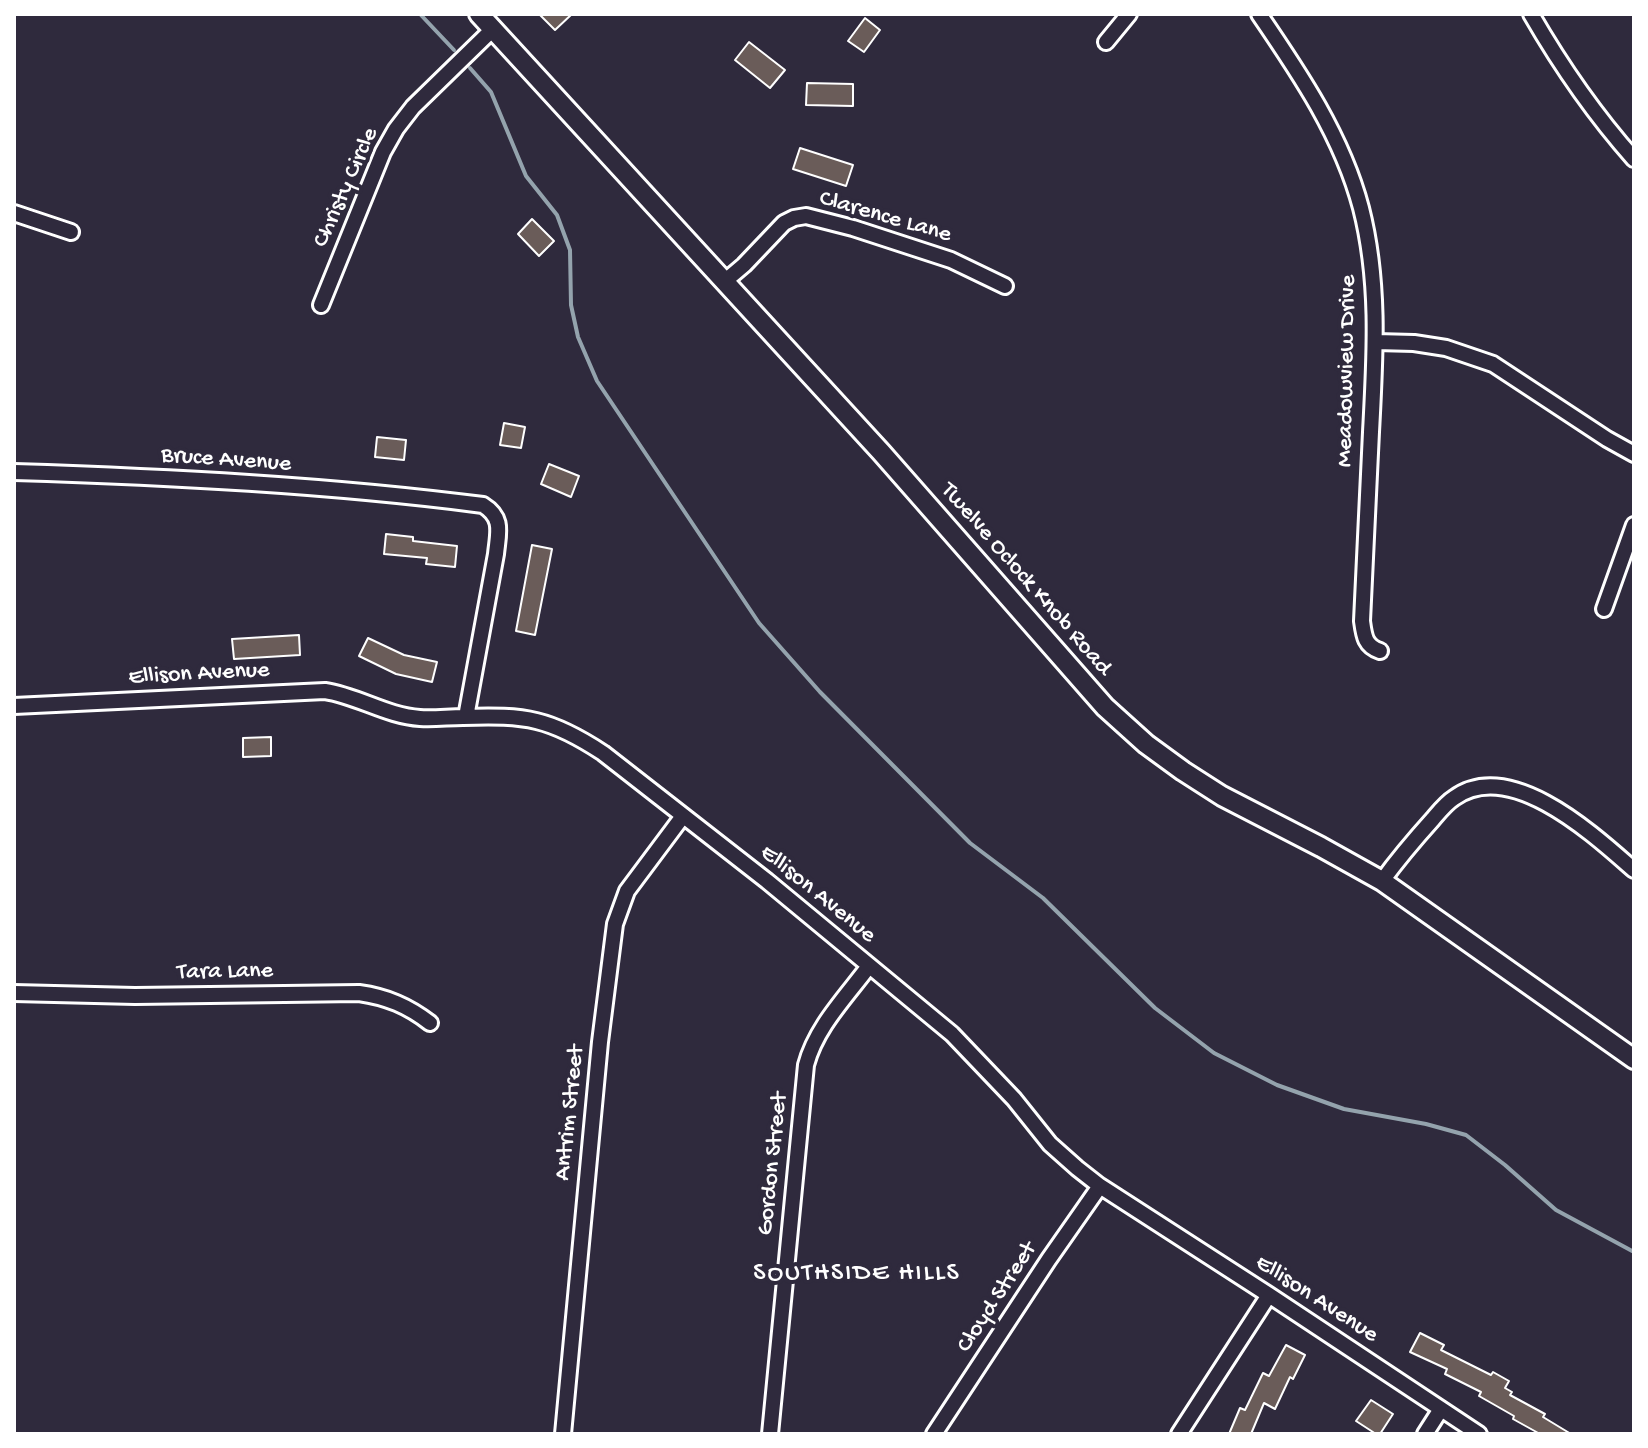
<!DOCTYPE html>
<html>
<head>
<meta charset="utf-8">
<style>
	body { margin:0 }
	#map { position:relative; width:1648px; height:1448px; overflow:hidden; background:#2f2a3d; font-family:"Gochi Hand",sans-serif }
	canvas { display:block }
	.frame { position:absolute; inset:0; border:16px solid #fff; pointer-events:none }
</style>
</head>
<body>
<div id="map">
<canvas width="1648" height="1448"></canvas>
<div class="frame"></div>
</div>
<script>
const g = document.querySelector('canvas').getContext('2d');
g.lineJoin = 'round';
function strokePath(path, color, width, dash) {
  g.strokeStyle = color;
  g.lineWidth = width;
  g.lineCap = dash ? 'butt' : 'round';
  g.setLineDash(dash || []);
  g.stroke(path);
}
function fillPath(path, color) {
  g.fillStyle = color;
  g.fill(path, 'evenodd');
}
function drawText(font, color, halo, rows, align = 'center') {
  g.font = font + ' "Gochi Hand",sans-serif';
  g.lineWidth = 8;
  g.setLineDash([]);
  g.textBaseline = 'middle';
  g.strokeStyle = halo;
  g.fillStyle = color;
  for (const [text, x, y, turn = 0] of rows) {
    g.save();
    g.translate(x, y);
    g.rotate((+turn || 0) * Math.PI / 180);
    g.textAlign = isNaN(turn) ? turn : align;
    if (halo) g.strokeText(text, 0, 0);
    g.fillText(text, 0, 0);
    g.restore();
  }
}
strokePath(new Path2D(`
	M420 14 454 50
	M470 68 491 92 526 176 557 215 570 250 571 305 578 337 597 381 759 623 820 692 970 843 1043 898 1155 1008 1214 1053 1277 1085 1344 1109 1426 1124 1466 1135 1505 1165 1556 1210 1634 1252`), '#94a3ad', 4);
const building = new Path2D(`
	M539 14H572L555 30Z
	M865 18 880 30 864 52 848 41Z
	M749 42 785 70 770 88 735 60Z
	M807 83 853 84V106L806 105Z
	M800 148 853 165 846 186 793 169Z
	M532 219 554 241 539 256 518 234Z
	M504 423 525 427 521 448 500 445Z
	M377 437 406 440 404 460 375 457Z
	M549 464 579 476 571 497 541 484Z
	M386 534 413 537V541L457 546 455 567 426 564 427 558 384 554Z
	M532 545 552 549 535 635 516 631Z
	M299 635 300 655 234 659 232 639Z
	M368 638 404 655 437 662 432 682 396 674 359 656Z
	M271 737V756L243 757V738Z
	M1420 1333 1444 1345 1441 1350 1491 1375 1493 1372 1509 1381 1505 1388 1512 1392 1510 1395 1545 1414 1543 1417 1571 1434H1540L1513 1419 1514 1416 1479 1396 1481 1392 1445 1374 1447 1369 1410 1352Z
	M1286 1345 1305 1355 1293 1379 1290 1377 1275 1409 1264 1403 1251 1434H1229L1240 1408 1245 1410 1263 1373 1269 1376Z
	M1371 1400 1393 1414 1380 1434H1376L1356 1421Z`);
fillPath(building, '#6a5c59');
strokePath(building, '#fff', 2);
const minor = new Path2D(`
	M1259 14C1300 74 1342 136 1361 208 1380 282 1375 357 1371 432 1368 495 1365 558 1362 621 1364 636 1365 646 1380 651
	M1531 14C1561 66 1594 114 1634 159
	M1106 42 1129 14
	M14 213 71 232
	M724 282 744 265 784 223 794 218 806 216 853 228 951 260 1005 286
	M321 305 383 152 396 129 413 107 492 30
	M1376 342 1414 343 1446 348 1493 364 1607 439 1634 454
	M14 472C170 477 328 485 483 505 504 518 498 533 496 554L466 717
	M1604 609 1634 525
	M14 706 325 691C358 696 387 716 420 718 434 719 449 717 463 717 526 715 550 718 603 753L767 881 952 1034 1014 1099 1050 1144 1077 1168 1100 1186 1269 1295 1479 1434
	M1382 881C1398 859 1415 839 1433 819 1439 812 1446 803 1454 798 1510 757 1594 835 1634 870
	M14 993 135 996 359 993C387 997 408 1006 430 1023
	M563 1434 600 1042 615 924 627 891 683 816
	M770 1434 806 1065C816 1027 846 997 869 966
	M934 1434 1049 1259 1100 1186
	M1179 1434 1269 1295
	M1425 1434 1441 1409`);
const tertiary = new Path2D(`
	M479 14 881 452 1105 707 1146 744 1183 771 1222 796 1321 847 1382 881 1634 1059`);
strokePath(minor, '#fff', 20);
strokePath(tertiary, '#fff', 24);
strokePath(minor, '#2f2a3d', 14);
strokePath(tertiary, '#2f2a3d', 18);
drawText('24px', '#fff', '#2f2a3d', [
	["Christy Circle",347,188,-66],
	["Clarence Lane",885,218,16],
	["Meadowview Drive",1348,371,-89],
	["Bruce Avenue",226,461,4],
	["Twelve Oclock Knob Road",1025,580,49],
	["Ellison Avenue",199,675,-3],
	["Ellison Avenue",817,895,39],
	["Tara Lane",225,973,-1],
	["Antrim Street",571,1113,-84],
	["Gordon Street",774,1164,-84],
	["Cloyd Street",998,1298,-57],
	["Ellison Avenue",1316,1300,33]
]);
g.letterSpacing = '2px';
drawText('26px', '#fff', '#2f2a3d', [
	["SOUTHSIDE HILLS",857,1275]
]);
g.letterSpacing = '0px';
</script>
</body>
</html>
